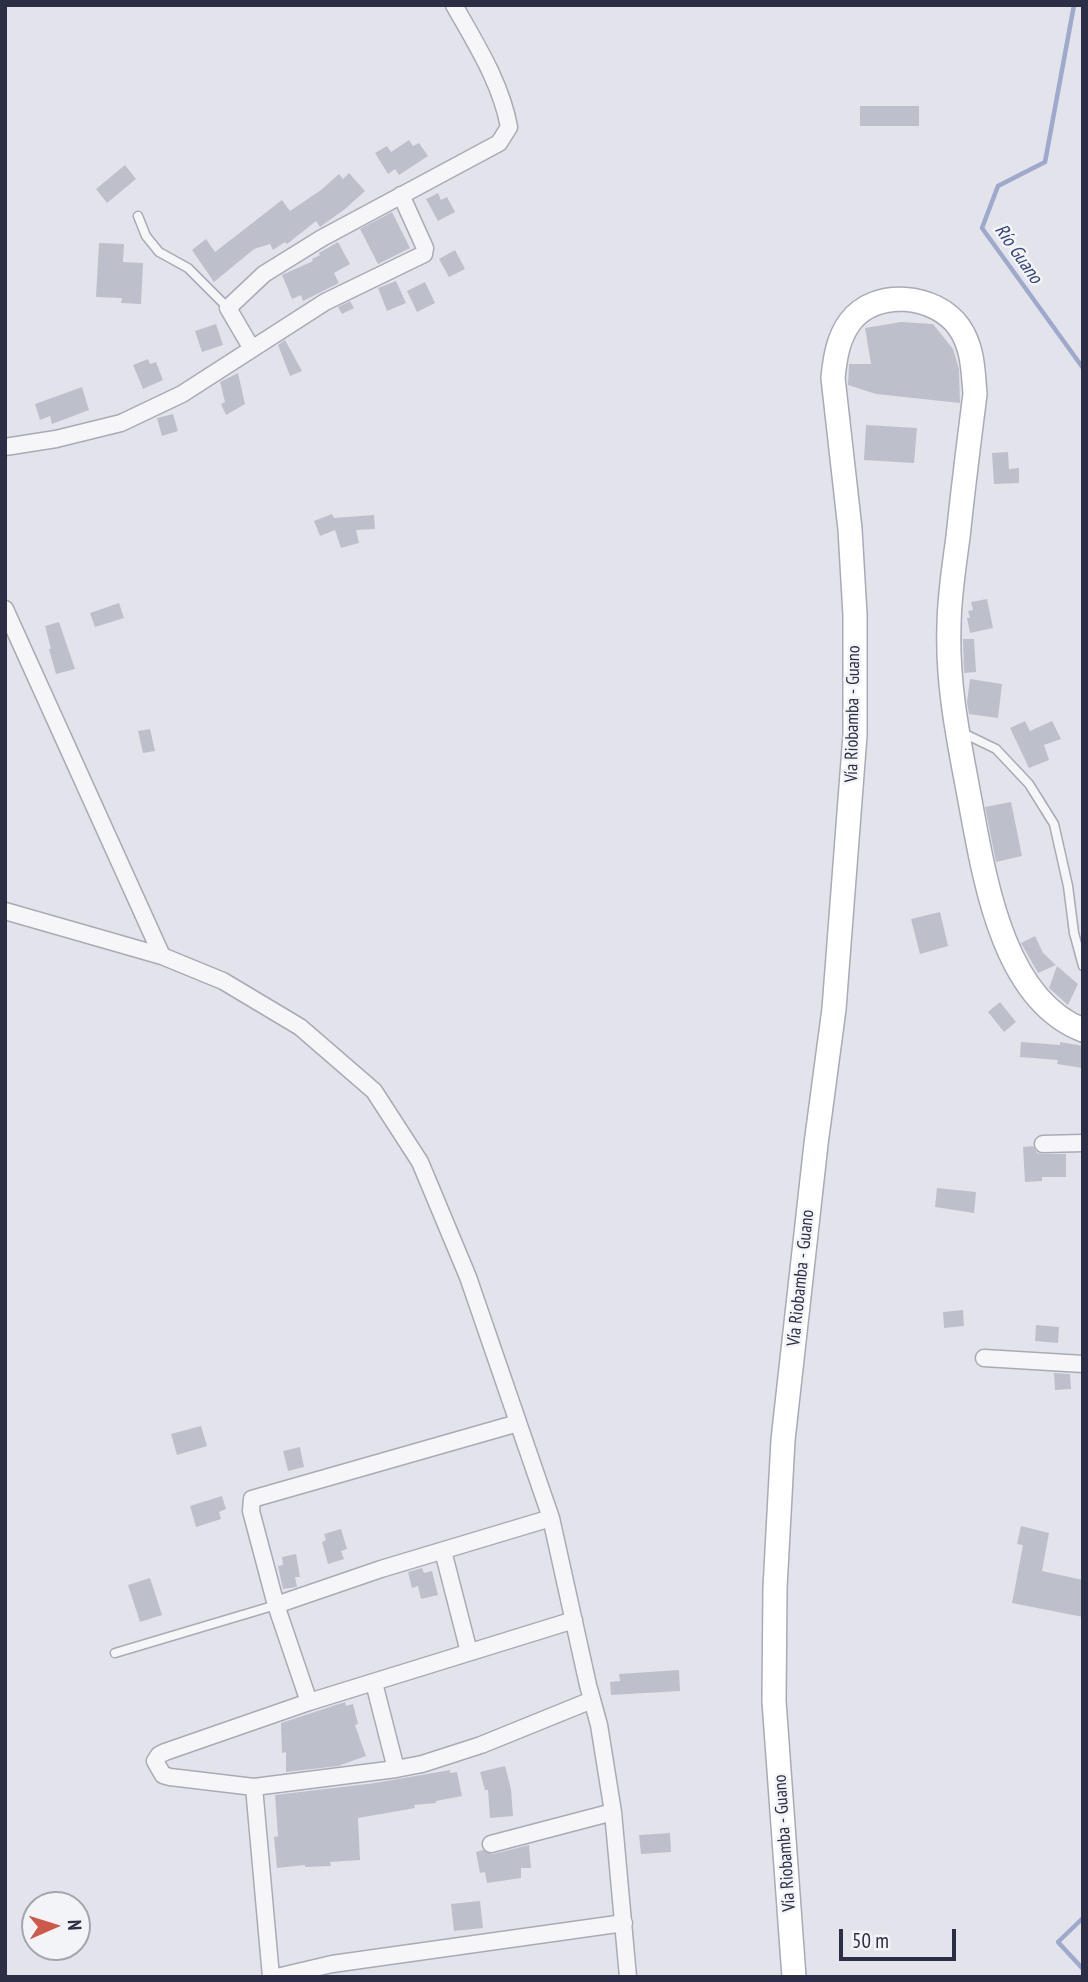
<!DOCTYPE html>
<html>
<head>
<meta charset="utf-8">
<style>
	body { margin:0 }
	#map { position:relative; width:1088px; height:1982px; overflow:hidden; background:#e3e4eb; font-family:"PT Sans Narrow",sans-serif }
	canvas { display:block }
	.frame { position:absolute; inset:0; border:7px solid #2b2e44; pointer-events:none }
	.north { position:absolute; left:21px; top:1891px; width:70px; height:70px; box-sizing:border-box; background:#f3f4f8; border:2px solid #a3a5b0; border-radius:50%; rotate:87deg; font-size:19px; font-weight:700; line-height:28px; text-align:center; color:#2b2e44 }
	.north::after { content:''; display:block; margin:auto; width:24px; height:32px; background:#ce584a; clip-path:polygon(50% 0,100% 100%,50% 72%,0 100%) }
	.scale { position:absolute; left:839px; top:1929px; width:117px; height:32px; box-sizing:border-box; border:4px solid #2b2e44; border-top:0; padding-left:9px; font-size:21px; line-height:24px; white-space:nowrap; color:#2b2e44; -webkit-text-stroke:5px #f3f4f8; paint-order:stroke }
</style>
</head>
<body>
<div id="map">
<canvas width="1088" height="1982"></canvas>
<div class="frame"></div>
<div class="north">N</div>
<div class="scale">50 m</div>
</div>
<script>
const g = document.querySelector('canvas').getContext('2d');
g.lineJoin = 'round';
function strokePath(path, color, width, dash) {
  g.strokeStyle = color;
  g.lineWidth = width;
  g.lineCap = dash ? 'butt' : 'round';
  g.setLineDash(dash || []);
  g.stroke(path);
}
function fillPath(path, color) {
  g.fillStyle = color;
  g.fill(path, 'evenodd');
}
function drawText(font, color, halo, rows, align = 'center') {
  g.font = font + ' "PT Sans Narrow",sans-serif';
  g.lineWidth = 5;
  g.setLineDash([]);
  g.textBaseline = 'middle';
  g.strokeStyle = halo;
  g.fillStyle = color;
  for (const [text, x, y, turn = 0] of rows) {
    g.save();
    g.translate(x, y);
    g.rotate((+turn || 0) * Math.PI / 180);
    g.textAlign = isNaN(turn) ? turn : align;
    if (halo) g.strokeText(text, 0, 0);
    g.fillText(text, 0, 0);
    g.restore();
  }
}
strokePath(new Path2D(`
	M1074 5 1045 162 998 186 982 228 1083 368
	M1083 1918 1058 1942 1083 1969`), '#9fa9cb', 4.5);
fillPath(new Path2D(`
	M860 106H919V126H860Z
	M409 140 413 146 419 143 428 156 399 175 395 169 388 174 375 153 387 146 391 152Z
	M125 165 136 179 107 203 96 189Z
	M349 173 365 191 345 209 320 227 316 221 287 244 285 242 273 250 270 244 254 249 214 282 192 250 206 239 215 252 282 200 290 211 321 190 339 174 343 179Z
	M438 193 441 200 447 197 455 212 438 221 426 199Z
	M392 212 410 248 378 264 360 229Z
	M338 242 350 264 334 273 339 283 303 301 301 295 292 299 282 275 313 261 312 259 320 255 319 253Z
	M99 243 124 244 123 262 143 263 141 304 121 303 122 298 96 297Z
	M455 250 465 269 449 277 439 259Z
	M396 281 406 303 387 311 378 288Z
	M425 282 435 303 417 312 407 291Z
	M350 301 354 308 342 314 338 307Z
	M901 322 933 324 953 349 959 369 960 403 876 394 848 385 849 364H871L865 328Z
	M216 324 223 345 202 352 195 331Z
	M285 340 302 371 290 376 278 345Z
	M148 359 150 364 156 362 163 380 143 389 133 365Z
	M238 373 245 404 226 415 221 404 225 402 220 382Z
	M82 387 89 410 52 424 50 416 40 420 35 404Z
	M173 414 178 431 162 436 157 418Z
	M866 425 917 428 914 463 864 460Z
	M1008 452 1009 469 1019 468V483L994 484 992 453Z
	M332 514 334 518 374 515 375 529 356 530 359 543 341 548 335 530 320 536 314 521Z
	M987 599 993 628 970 633 967 618H970L968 611 973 610 971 602Z
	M119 603 124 618 95 627 90 613Z
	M59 622 75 669 56 674 49 649H51L45 626Z
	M963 639H974L976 672 964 673Z
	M970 679 1002 684 998 718 969 714 967 702Z
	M1025 721 1030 731 1052 721 1061 739 1044 745 1049 760 1029 768 1010 728Z
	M150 729 155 751 143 753 138 731Z
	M1011 802 1022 856 996 862 985 807Z
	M940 912 948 946 920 954 911 919Z
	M1035 936 1043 953 1056 965 1038 973 1021 943Z
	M1057 966 1078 984 1068 1005 1049 988Z
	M1000 1002 1016 1022 1004 1032 988 1012Z
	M1021 1042 1060 1045V1042L1083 1046V1068L1057 1064 1058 1060 1020 1057Z
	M1033 1146 1037 1153 1043 1154H1066V1177H1042V1181L1025 1182 1023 1147Z
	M937 1188 976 1192 974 1213 935 1207Z
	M963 1310 964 1326 944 1328 943 1312Z
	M1036 1325 1059 1327 1058 1343 1035 1341Z
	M1054 1373 1070 1374 1071 1389 1055 1390Z
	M201 1426 207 1446 177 1455 171 1434Z
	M300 1447 304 1467 288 1471 283 1451Z
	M222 1496 226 1509 219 1512 221 1519 196 1527 190 1506Z
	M1021 1526 1049 1533 1042 1571 1083 1580V1617L1012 1603 1023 1545 1017 1544Z
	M341 1529 347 1549 341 1551 344 1559 328 1564 322 1542 326 1540 324 1534Z
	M296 1554 300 1577H295L297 1587 283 1589 278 1566 283 1565 282 1557Z
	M422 1568 424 1573 432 1571 438 1595 421 1599 418 1586 412 1588 408 1572Z
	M150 1578 162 1615 140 1622 128 1585Z
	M679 1670 680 1691 611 1695 610 1682 620 1681 619 1674Z
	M345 1702 346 1706 353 1704 358 1724 355 1725 366 1756 338 1766 286 1772V1752L282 1753 281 1723Z
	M505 1766 511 1789 513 1816 490 1818 488 1790H485L480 1772Z
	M450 1770V1773L457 1772 462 1796 436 1801V1803L414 1805 415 1808 358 1818 360 1860 330 1862 331 1866 305 1867V1865L277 1868 274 1837 278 1836 275 1795 375 1783Z
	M670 1833 671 1852 641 1854 639 1835Z
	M529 1845 531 1868H521V1878L487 1883 485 1872 480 1873 476 1852 483 1850 493 1854Z
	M480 1901 483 1928 454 1931 451 1904Z`), '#bdbfcb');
const lane = new Path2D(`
	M138 216 146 236 159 252 188 268 228 308
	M963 733 996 749 1029 784 1054 824 1068 886 1074 933 1083 966
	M115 1653 276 1605`);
const street = new Path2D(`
	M252 349 228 308 264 274 322 238 499 143 509 127C501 83 476 44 454 5
	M5 447 56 439 121 423 182 394 325 302 424 254 425 248 401 195
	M5 609 162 956
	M5 911 162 956 223 981 300 1027 374 1091 420 1162 468 1277 551 1518 588 1685 599 1725 613 1812 628 1977
	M1043 1144 1083 1143
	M984 1358 1083 1364
	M443 1551 469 1652
	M276 1605 381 1569 551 1518
	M574 1620 309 1702 165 1752 159 1755 155 1761 163 1775 170 1777 254 1787 396 1769 422 1764 481 1745 592 1700
	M374 1683 396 1769
	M309 1702 276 1605 251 1511 252 1499 518 1423
	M254 1787 271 1977
	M491 1844 613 1812
	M277 1977 332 1964 624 1923`);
const secondary = new Path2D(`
	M794 1977 774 1701 775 1588 783 1440 816 1144 834 1009 855 735V615L850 529 833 378C835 358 838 338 850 322 875 288 936 294 959 327 973 347 973 370 975 394 969 441 963 489 958 537 954 567 949 597 949 627 947 683 958 736 968 790 983 867 999 998 1083 1030`);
strokePath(lane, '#a8aab6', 11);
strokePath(street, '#a8aab6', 19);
strokePath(secondary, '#a8aab6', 26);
strokePath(lane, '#f6f6f9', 8);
strokePath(street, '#f6f6f9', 16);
strokePath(secondary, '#fff', 23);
drawText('18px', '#2b2e44', '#f3f4f8', [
	["Vía Riobamba - Guano",853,714,-89],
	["Vía Riobamba - Guano",801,1278,-84],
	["Vía Riobamba - Guano",785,1843,-94]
]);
drawText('italic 19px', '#354278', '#f3f4f8', [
	["Río Guano",1018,254,55]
]);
</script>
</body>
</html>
